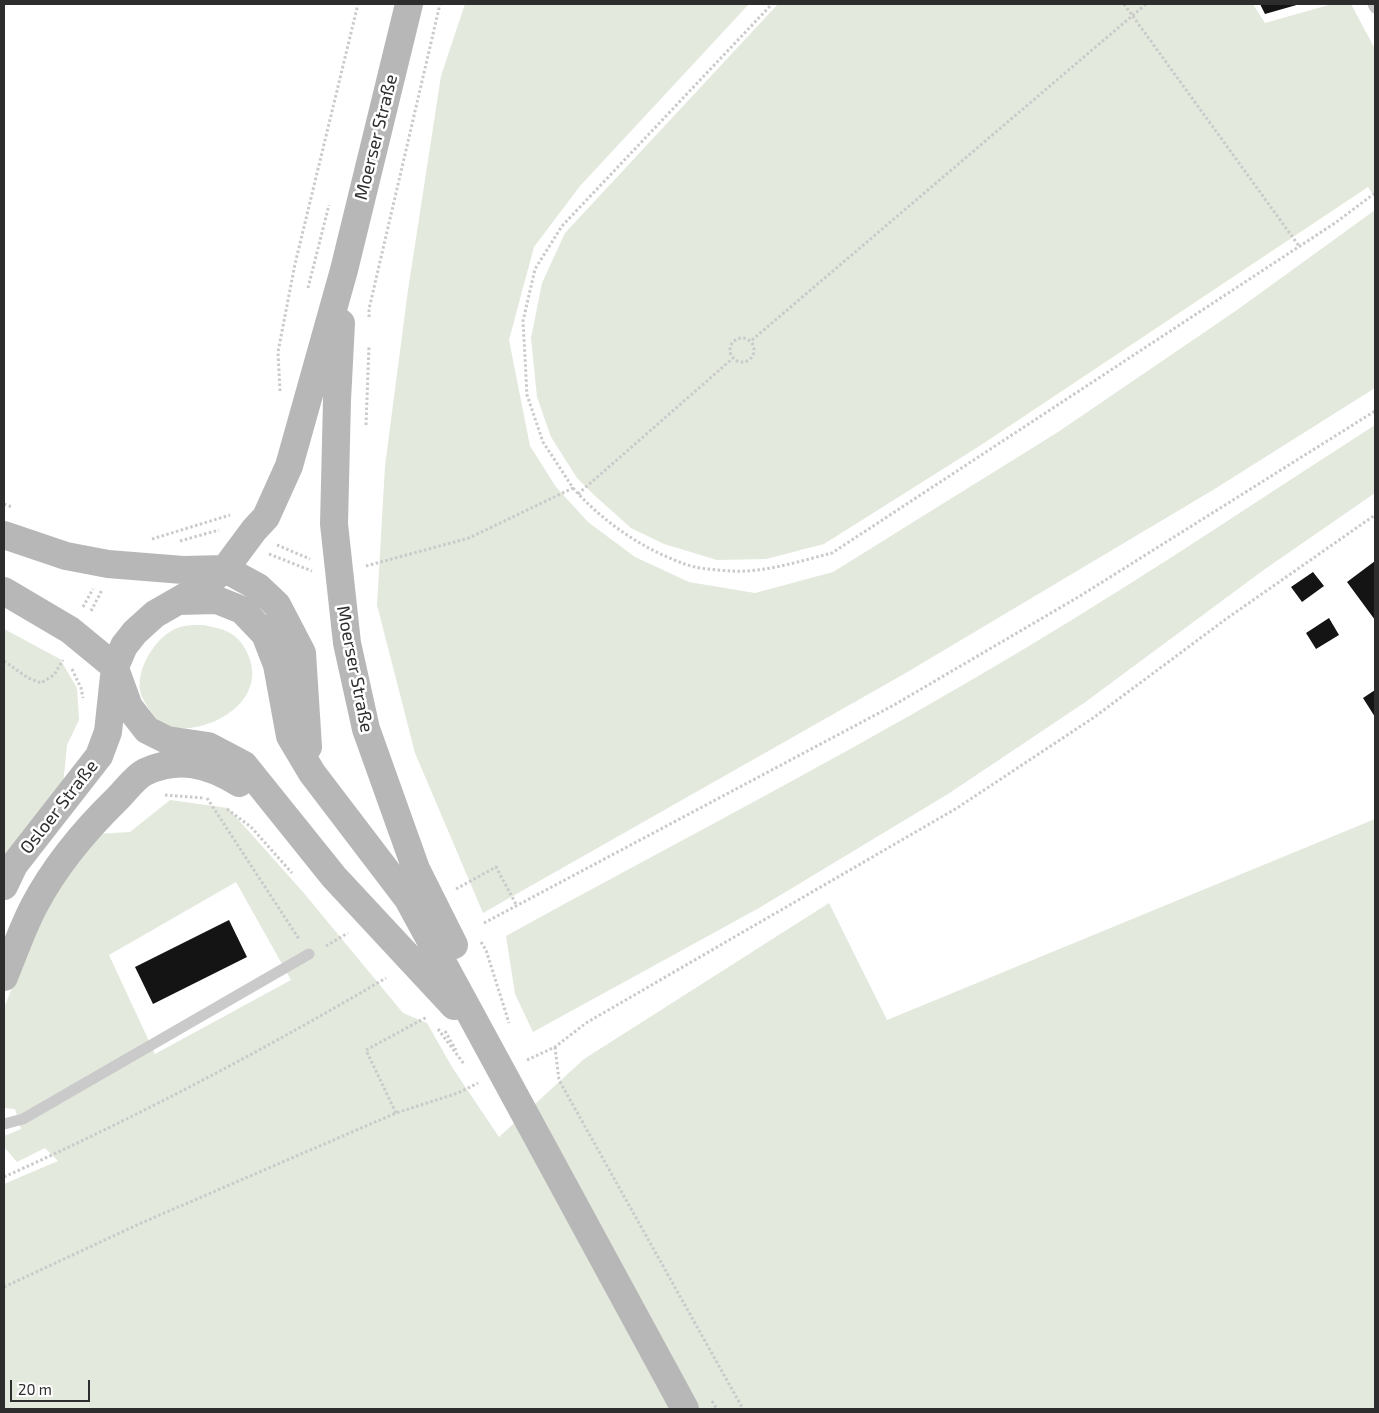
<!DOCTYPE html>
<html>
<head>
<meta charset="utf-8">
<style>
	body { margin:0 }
	#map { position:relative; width:1379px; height:1413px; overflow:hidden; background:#fff; font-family:"Exo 2",sans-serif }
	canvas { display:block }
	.frame { position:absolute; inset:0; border:5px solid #2d2d2d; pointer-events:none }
	.scale { position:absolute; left:10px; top:1380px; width:80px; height:22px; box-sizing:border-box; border:2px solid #2d2d2d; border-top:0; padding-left:6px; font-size:15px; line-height:18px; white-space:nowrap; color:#2d2d2d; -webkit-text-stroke:4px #fff; paint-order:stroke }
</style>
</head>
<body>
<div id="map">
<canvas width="1379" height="1413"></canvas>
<div class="frame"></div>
<div class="scale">20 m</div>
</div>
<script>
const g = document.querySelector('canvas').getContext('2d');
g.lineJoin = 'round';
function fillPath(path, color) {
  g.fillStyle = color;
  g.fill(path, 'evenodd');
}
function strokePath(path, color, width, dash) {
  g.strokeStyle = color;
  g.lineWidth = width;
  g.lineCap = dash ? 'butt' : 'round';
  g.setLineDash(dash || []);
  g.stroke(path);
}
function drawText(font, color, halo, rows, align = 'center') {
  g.font = font + ' "Exo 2",sans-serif';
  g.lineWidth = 5;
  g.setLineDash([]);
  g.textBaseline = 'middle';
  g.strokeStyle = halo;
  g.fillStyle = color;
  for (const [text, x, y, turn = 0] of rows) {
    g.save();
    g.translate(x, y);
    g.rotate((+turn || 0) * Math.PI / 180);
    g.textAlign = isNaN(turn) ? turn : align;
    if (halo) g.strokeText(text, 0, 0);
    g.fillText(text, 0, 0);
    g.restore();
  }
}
fillPath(new Path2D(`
	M465 4H749L580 186 534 247 509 340 530 446 556 487 588 522 635 557 689 582 755 593 833 572 1058 432 1237 310 1375 210V388L1213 490 904 674 483 913 415 753 377 605 385 466 408 290 441 76Z
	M778 4H1253L1265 23 1332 4H1351L1375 49V198L1368 187 981 445 824 544 766 559 717 560 664 544 631 528 594 495 577 478 551 437 537 397 531 338 542 283 565 233Z
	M1375 425V493L1265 569 1084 703 948 794 759 908 533 1032 515 994 506 936C660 851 816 771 968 682 1107 602 1240 512 1375 425Z
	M203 625C225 629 240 633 249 657 271 714 175 748 154 716 150 710 145 704 142 697 132 673 156 634 180 627 187 625 195 625 203 625Z
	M4 629 60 659 77 688 79 720 67 745 63 785 4 863Z
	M170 800 228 808 303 892 403 1013 427 1023 452 1067 499 1137 584 1059 829 903 887 1020 1375 819V1409H4V1184L58 1161 45 1148 17 1162 4 1147V1136L21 1129 15 1109 4 1108V1008L44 907 94 834 130 832ZM236 882 291 980 155 1054 109 955Z`), '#e3e9dd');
fillPath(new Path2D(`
	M1260 4H1300L1265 14Z
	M1375 561V620L1347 582Z
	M1313 572 1324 586 1302 602 1291 587Z
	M1329 618 1339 635 1316 649 1306 633Z
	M1375 690V717L1363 698Z
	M229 920 247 957 153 1004 135 967Z`), '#141414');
strokePath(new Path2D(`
	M1124 4 1299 246
	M308 288 329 205
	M369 317V309L440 4
	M730 350a12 12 0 1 1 24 0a12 12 0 1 1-24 0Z
	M752 340 1146 4
	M280 391 278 352 295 264 358 4
	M366 425 369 346
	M573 488C602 521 641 548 682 563 696 569 716 570 731 571 764 573 800 561 832 553L1335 223 1375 193
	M578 494 732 359
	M4 504 12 507
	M152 539 230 515
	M180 541 219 530
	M277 545 310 559
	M269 554 312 571
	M366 566 469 538 573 488 543 442 527 395 523 321 535 269 562 226 772 4
	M83 607 93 589
	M91 611 102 590
	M4 661 28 678 41 683 54 675 63 660
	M72 669 81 688 83 698
	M165 795 204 798
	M207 798 299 939
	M227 809 251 827 292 873
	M456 889 496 867 517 906
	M484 923 894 705 1080 596 1375 411
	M481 942 486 950 509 1023
	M326 946 348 933
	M438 1029 464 1064
	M445 1031 456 1050
	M555 1047 559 1080 743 1409
	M527 1060 555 1047 586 1023 957 808 1093 718 1226 619 1375 515
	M396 1113 366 1050 427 1017
	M4 1177C135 1118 262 1051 386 978
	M4 1287 139 1224 396 1113 458 1093 478 1083
	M712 1401 717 1409`), '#cacaca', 3, [2.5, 2.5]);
strokePath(new Path2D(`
	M1373 4 1375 8
	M4 1124 23 1119 309 954`), '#cacaca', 11);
strokePath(new Path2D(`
	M341 323 337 400 334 524 347 643 366 729 416 869 454 945
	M4 535 66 556 108 564 183 570 225 569 258 587 277 605 302 653 308 747
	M4 591 70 630 115 667
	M179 601 217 600 242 610 265 634 277 665 290 736 312 773 408 899 685 1409
	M116 671 129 707 147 730 167 740 208 746 244 765 334 877 454 1006
	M4 886 14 865 99 756 108 732 115 667 124 646 135 632 155 614 202 587 225 569 254 530 266 517 289 466 344 270 409 4
	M4 977C14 953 22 929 34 906 55 866 85 830 118 798 126 790 135 777 145 772 179 756 209 764 239 783`), '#b7b7b7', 28);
drawText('18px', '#2d2d2d', '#fff', [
	["Moerser Straße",376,137,-76],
	["Moerser Straße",355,669,79],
	["Osloer Straße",59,807,-52]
]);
</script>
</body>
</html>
